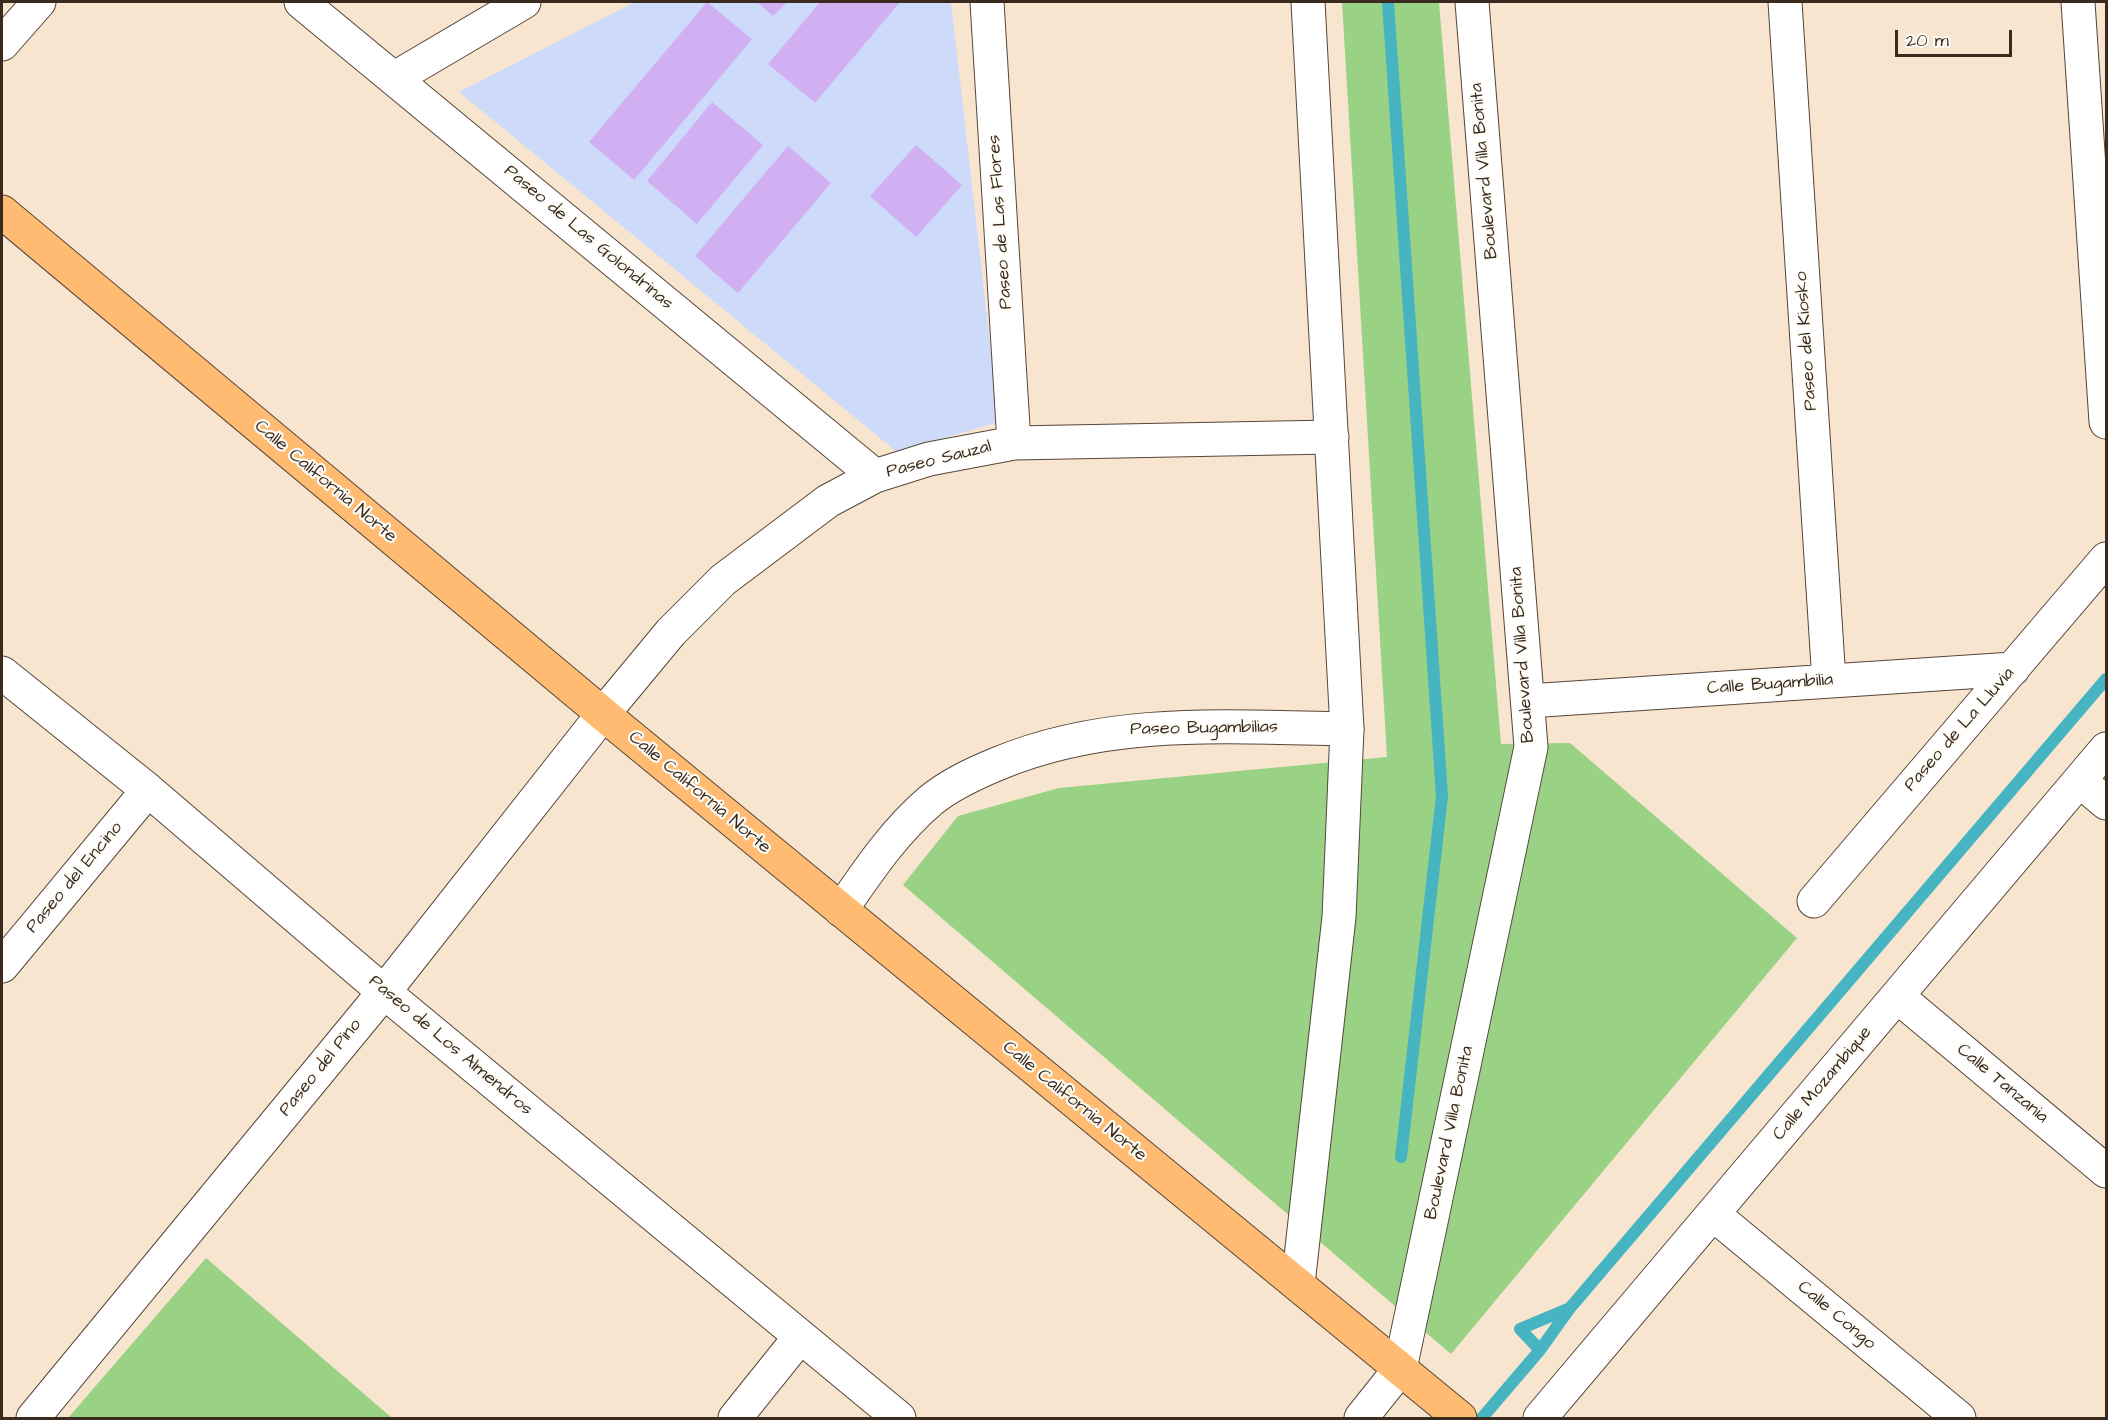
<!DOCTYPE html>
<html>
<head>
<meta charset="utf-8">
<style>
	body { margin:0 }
	#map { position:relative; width:2108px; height:1420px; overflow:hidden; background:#f7e5d0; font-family:"Architects Daughter",sans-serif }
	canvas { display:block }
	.frame { position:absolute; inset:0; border:3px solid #3b2a1e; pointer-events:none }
	.scale { position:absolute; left:1895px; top:30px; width:117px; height:27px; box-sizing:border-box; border:3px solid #3b2a1e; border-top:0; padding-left:8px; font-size:18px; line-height:21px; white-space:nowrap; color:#3b2a1e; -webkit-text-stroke:4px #fdfcf7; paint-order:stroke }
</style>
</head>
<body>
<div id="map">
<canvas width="2108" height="1420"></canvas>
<div class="frame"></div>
<div class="scale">20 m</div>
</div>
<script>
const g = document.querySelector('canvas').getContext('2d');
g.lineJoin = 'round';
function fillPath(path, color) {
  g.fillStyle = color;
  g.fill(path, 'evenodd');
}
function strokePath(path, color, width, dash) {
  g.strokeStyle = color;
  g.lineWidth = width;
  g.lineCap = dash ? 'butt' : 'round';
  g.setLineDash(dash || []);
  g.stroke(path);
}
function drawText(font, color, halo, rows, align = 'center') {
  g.font = font + ' "Architects Daughter",sans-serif';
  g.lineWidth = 4.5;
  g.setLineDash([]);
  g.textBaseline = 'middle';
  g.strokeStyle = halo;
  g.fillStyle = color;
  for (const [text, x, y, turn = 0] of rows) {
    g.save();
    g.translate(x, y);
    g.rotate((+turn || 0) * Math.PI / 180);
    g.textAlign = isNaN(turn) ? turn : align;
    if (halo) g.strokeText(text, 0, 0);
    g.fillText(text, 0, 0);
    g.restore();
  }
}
fillPath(new Path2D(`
	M635 2H951L999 422 897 452 459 92Z`), '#cedafa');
fillPath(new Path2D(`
	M1342 2H1439L1501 744 1570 743 1797 938 1451 1354 903 885 958 816 1059 788 1387 757Z
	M206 1258 392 1418H68Z`), '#99d285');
strokePath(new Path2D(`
	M1388 2 1442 796 1401 1157
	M1570 1308 1520 1329 1540 1350 1570 1308 2106 679
	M1482 1418 1540 1350`), '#46b4c1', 12);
fillPath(new Path2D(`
	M707 2 752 39 634 180 589 142Z
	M757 2H787L773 16Z
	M820 2H900L815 103 768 64Z
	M712 102 763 145 697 224 647 181Z
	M916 145 962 185 916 237 870 196Z
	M788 146 831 183 738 293 695 256Z`), '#d0b0f2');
const minor = new Path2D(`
	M301 2 875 476
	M987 2 1014 443
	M1785 2 1829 681
	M2078 2 2106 422
	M395 78 524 2
	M2 673 148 790 384 992 899 1418
	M1528 701 2013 669
	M603 714 671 632 723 580 828 501 875 476 929 459 1014 443 1332 437
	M2080 781 2106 803
	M1814 901 2106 559
	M841 910C868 871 893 833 930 801 949 785 973 774 997 764 1109 717 1229 727 1347 729
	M2 966 148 790
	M1897 996 2106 1171
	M1713 1214 1959 1418
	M735 1418 800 1337
	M1361 1418 1400 1369
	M1540 1418 2106 749`);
const tertiary = new Path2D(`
	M2 44 39 2
	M1298 1284 1339 917 1347 729 1308 2
	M1400 1369 1531 747 1472 2
	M33 1418 384 992 603 714`);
const primary = new Path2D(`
	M2 212 603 714 1460 1418`);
strokePath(minor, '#574639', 35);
strokePath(tertiary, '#574639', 35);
strokePath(primary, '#574639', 35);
strokePath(minor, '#fff', 33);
strokePath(tertiary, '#fff', 33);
strokePath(primary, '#ffbb71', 33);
drawText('18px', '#3b2a1e', '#fdfcf7', [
	["Boulevard Villa Bonita",1485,171,-95],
	["Paseo de Las Flores",1001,222,-94],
	["Paseo de Las Golondrinas",588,238,40],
	["Paseo del Kiosko",1807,341,-94],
	["Paseo Sauzal",939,460,-14],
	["Calle California Norte",325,482,40],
	["Boulevard Villa Bonita",1523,655,-94],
	["Calle Bugambilia",1770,685,-4],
	["Paseo Bugambilias",1204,729,-1],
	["Paseo de La Lluvia",1960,730,-49],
	["Calle California Norte",699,793,40],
	["Paseo del Encino",75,878,-50],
	["Paseo de Los Almendros",450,1046,40],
	["Paseo del Pino",321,1068,-51],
	["Calle Mozambique",1823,1084,-50],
	["Calle Tanzania",2002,1084,40],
	["Calle California Norte",1074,1102,39],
	["Boulevard Villa Bonita",1450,1133,-78],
	["Calle Congo",1836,1316,40]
]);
</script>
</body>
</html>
